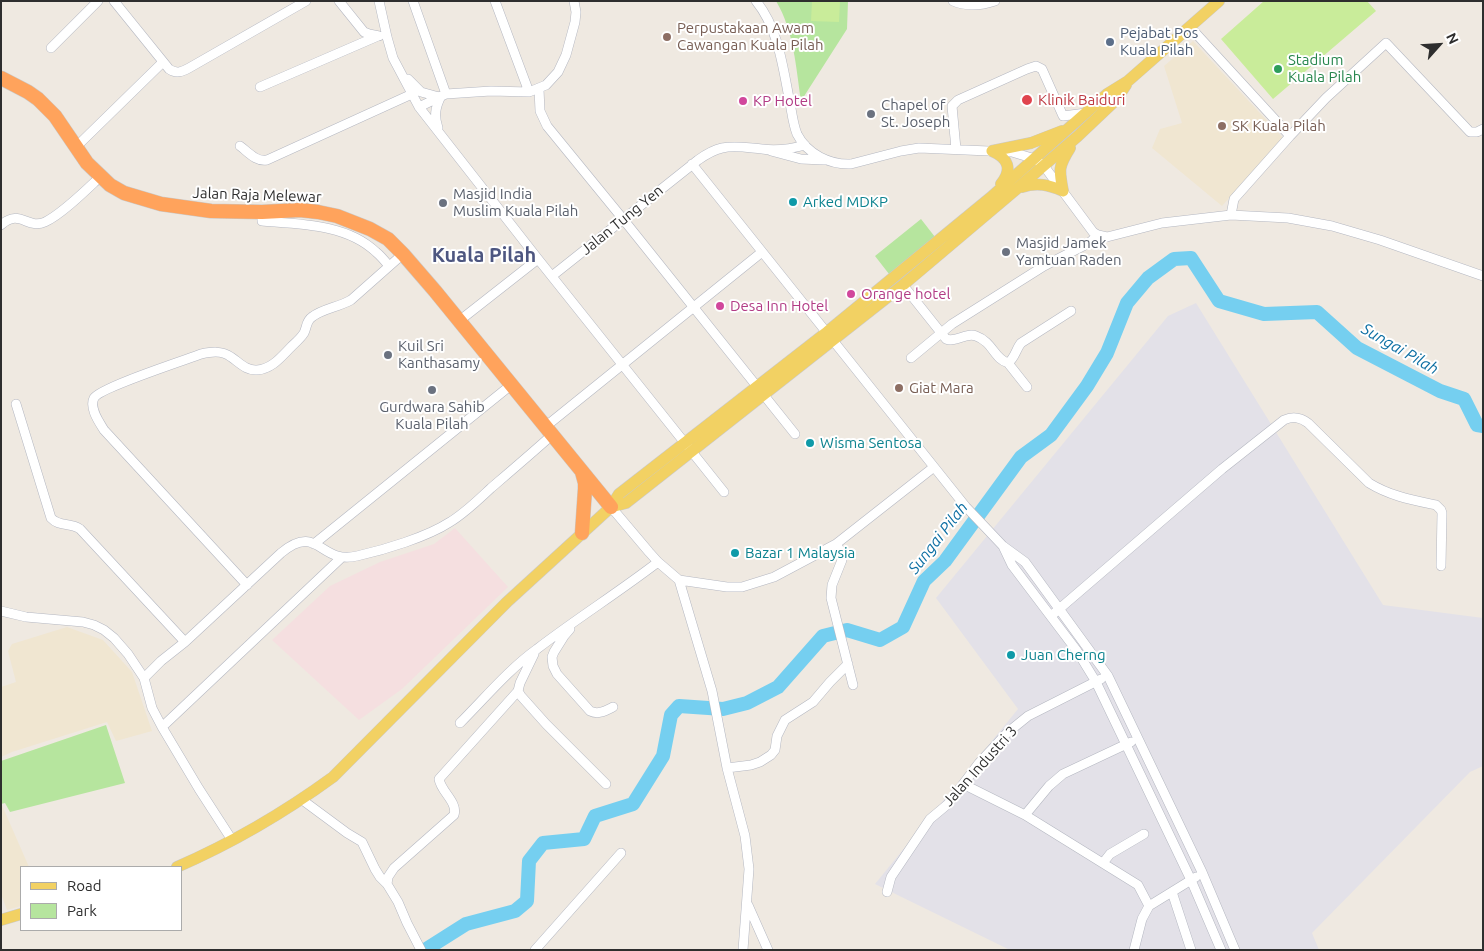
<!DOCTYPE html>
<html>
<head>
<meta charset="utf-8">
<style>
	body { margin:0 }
	#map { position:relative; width:1484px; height:951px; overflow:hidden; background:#efe9e1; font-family:Ubuntu,sans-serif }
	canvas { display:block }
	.frame { position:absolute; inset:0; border:2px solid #2e2e2e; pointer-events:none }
	.legend { position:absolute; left:20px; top:866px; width:162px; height:65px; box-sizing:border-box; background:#fff; border:1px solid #ababab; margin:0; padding:6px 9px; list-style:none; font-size:15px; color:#2e2e2e }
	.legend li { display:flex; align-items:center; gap:10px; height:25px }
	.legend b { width:25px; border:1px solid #ababab }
	.north { position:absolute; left:1414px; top:20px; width:50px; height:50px; -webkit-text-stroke:4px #fff; paint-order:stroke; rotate:64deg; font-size:14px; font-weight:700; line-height:20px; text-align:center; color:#2e2e2e }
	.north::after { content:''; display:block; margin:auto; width:18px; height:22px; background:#2e2e2e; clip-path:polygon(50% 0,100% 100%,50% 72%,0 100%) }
</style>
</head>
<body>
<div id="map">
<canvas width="1484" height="951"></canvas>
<div class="frame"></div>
<ul class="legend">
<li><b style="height:6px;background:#f2d163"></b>Road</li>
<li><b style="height:14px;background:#b6e59e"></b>Park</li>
</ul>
<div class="north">N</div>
</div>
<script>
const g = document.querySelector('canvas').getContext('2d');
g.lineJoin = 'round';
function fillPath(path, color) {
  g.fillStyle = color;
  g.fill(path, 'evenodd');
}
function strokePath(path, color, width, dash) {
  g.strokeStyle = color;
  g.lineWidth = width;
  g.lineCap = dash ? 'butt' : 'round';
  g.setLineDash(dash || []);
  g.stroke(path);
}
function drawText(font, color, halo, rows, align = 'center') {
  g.font = font + ' Ubuntu,sans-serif';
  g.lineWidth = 4;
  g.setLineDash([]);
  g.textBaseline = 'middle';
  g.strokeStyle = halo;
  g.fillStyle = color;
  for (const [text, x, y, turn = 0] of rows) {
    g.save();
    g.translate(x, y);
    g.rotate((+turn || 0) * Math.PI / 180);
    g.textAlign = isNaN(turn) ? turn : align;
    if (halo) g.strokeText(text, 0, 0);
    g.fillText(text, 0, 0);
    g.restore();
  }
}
fillPath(new Path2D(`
	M1196 303 1383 605 1483 618V766L1470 772 1312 933 1319 950H1010L875 884 1018 709 936 598 1168 316Z`), '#e3e1e8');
fillPath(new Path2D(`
	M1193 41 1283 138 1222 206 1152 148 1160 129 1182 123 1164 66Z
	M67 627 103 640 132 672 152 731 116 741 107 722 12 752 1 757V687L16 682 8 651 12 644Z
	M1 803 29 867H21V906L7 910 1 894Z`), '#f0e6d1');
fillPath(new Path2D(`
	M455 528 508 587 402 689 359 720 272 640 330 586 380 562 434 544Z`), '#f5dfe0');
fillPath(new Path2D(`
	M776 1H848L847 29 801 101C796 68 794 31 776 1Z
	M921 219 935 237 889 274 875 256Z
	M106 725 125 783 10 812 5 803 1 804V761Z`), '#b6e59e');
fillPath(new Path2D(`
	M812 1H840L839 22 811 21Z
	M1264 1H1367L1376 11 1273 99 1221 39Z`), '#c9ec9a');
strokePath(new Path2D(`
	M425 950 466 924 515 911 527 901 529 861 543 843 584 839 595 816 633 804 663 756 671 715 679 706 723 709 747 703 778 687 823 636 847 630 880 640 903 627 924 581 945 561 1021 457 1051 435 1087 386 1107 353 1127 303 1148 278 1174 259 1191 258 1219 301 1264 314 1317 312 1357 348 1440 391 1464 399 1477 425 1483 426`), '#75cff0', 14);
const minor = new Path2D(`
	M114 1 169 69C176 74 182 72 189 68L306 1
	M339 1 364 32 369 34 379 36
	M379 1 387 37 393 58 419 107 538 259 724 492
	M413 1 446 94
	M495 1 529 92
	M756 1C779 29 783 69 790 103 792 113 793 124 797 134 807 154 830 165 851 164L901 151 919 148 1012 152 1035 159 1044 166 1093 232 1098 235 1107 237 1162 223 1231 215 1288 218 1332 226 1380 240 1483 276
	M953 1C967 7 980 6 995 1
	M1190 27 1290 136
	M51 48 98 1
	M408 79 421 92 439 97
	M260 87 378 36
	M539 89 540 111 547 126 623 219 795 434
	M419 107 446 94 491 91 529 92 546 85 558 72 566 55 575 22 576 12 574 1
	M438 128C434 116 435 108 441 96
	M240 146C248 152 256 162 267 160L412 94
	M76 147 163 62
	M956 149 952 106 958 100 1027 69 1036 66 1042 69 1063 116 1086 113
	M771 151 801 159 824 160
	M692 164 966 507 1003 546 1025 562 1108 676 1202 872 1235 950
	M262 212V221C300 224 347 224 376 252 381 256 385 261 389 266
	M1231 215 1234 199 1290 136 1326 98 1386 43 1470 132H1477L1483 129
	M1 225C20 208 27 230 45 222 62 214 86 190 100 177
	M552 276 698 160C705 155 713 150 722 148 735 145 749 148 762 149 776 151 791 149 805 145
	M903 285 946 339C956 343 966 332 976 336 993 342 994 359 1008 363 1015 358 1016 349 1021 343L1071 311
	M459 321 538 259
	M911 358 952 324 1044 266 1089 243 1098 235
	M1008 363 1027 387
	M16 404 51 518C59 527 70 522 80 529L185 642
	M545 427 762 252
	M611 507 649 552 658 562 679 580 727 587H742L774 577 836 544 934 467
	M314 544 511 385
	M836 544 841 552 842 560 832 585 831 598 853 685
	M1003 546 1012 565 1077 651 1096 682 1191 880 1221 950
	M679 580 712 691 727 768 745 836 749 869 743 950
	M247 585 104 430C99 422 89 408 94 398 99 388 185 360 201 354 211 352 221 350 231 357 239 362 246 371 257 370 272 369 281 357 291 347 295 343 301 338 304 333 307 327 306 321 312 317 322 309 339 307 351 300L403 254
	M1 611 26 617 83 622 94 625 104 630 114 638 128 654 144 678 152 708 162 727 199 789 232 840
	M1051 616 1222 469 1284 420C1293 416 1300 417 1308 423L1369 483C1390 496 1412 500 1436 505L1441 510 1442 513 1441 566
	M570 629 564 636 554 652 552 657 553 666 557 674 590 711C598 715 605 711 613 707
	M534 654 520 683 518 691 521 696 546 724 606 784
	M144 678 161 661 185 642 281 553C319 522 319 565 357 556 384 550 427 537 450 522 465 513 478 500 491 488 512 470 532 453 552 435
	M460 723C485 698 508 670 537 649 576 619 619 592 658 562
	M162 727 341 558
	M727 768 751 765 760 762 771 755 775 750 777 736 785 720 813 702 830 682 848 664
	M963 784 1025 815 1138 885 1149 906
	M301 799 347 833 362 842 375 869 380 877 387 884
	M1025 815 1049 786 1063 774 1131 742
	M1103 863 1110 854 1144 834
	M887 892 891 877 930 819 948 804 979 763 1007 733 1028 716 1101 679
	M1172 892 1191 950
	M748 905 768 950
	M421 950 407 923 398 902 387 884 388 877 394 868 454 815C458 802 441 792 439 779L518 691
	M535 950 621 853
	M1134 950 1142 919 1149 906 1196 877`);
const major = new Path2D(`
	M992 151 1031 143 1062 131
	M992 151C1008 158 1013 169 1001 184
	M1022 187C1037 182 1049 185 1063 191
	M1063 191C1059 170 1058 167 1070 148
	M611 507 626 503 903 285 1019 187 1078 136 1116 100 1126 85
	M177 867C232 843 285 812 333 777L507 602 611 507 619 494 827 332 990 198 1107 94 1128 81 1219 1
	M1 920 21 914`);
const highway = new Path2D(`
	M1 78 28 92 38 99 55 116 87 163 110 185 124 193 161 204 211 211 262 212 300 210 318 212 337 216 370 229 388 239 403 254 435 291 611 507
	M582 472 585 483V489L582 533`);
strokePath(minor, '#b4b7c1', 10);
strokePath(major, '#c9c9c9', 12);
strokePath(highway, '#c9c9c9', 15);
strokePath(minor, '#fff', 9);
strokePath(major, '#f2d163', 11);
strokePath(highway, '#ffa35c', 14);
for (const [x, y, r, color] of [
	[667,37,5,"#8d6e63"],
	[1110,42,5,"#5c6f8a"],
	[1278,69,5,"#2e9e5b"],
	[1027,100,6,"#e0444e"],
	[743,101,5,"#d1479c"],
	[871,114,5,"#6b7280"],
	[1222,126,5,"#8d6e63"],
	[793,202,5,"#0f9aa8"],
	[443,203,5,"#6b7280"],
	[1006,252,5,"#6b7280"],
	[851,294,5,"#d1479c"],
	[720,306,5,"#d1479c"],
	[388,355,5,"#6b7280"],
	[899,388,5,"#8d6e63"],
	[432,390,5,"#6b7280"],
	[810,443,5,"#0f9aa8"],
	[735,553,5,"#0f9aa8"],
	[1011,655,5,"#0f9aa8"]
]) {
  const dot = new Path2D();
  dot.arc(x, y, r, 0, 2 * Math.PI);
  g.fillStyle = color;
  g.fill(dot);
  strokePath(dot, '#fff', 2);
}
drawText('15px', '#785e54', '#fff', [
	["Perpustakaan Awam",677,28],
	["Cawangan Kuala Pilah",677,45],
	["SK Kuala Pilah",1232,126],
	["Giat Mara",909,388]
], 'left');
drawText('15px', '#4e5e75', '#fff', [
	["Pejabat Pos",1120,33],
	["Kuala Pilah",1120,50]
], 'left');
drawText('15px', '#27864d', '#fff', [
	["Stadium",1288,60],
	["Kuala Pilah",1288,77]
], 'left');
drawText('15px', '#be3a42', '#fff', [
	["Klinik Baiduri",1038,100]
], 'left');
drawText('15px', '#b23c85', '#fff', [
	["KP Hotel",753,101],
	["Orange hotel",861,294],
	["Desa Inn Hotel",730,306]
], 'left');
drawText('15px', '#5b616d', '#fff', [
	["Chapel of",881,105],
	["St. Joseph",881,122],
	["Masjid India",453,194],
	["Muslim Kuala Pilah",453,211],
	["Masjid Jamek",1016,243],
	["Yamtuan Raden",1016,260],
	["Kuil Sri",398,346],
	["Kanthasamy",398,363],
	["Gurdwara Sahib",432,407,"center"],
	["Kuala Pilah",432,424,"center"]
], 'left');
drawText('15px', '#2e2e2e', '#fff', [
	["Jalan Raja Melewar",257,195,2],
	["Jalan Tung Yen",622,220,-39],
	["Jalan Industri 3",980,766,-48]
]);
drawText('15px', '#0d838f', '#fff', [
	["Arked MDKP",803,202],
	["Wisma Sentosa",820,443],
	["Bazar 1 Malaysia",745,553],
	["Juan Cherng",1021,655]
], 'left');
drawText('italic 16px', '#0d6fa3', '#fff', [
	["Sungai Pilah",1400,349,30],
	["Sungai Pilah",938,538,-52]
]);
drawText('bold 20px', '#4d5680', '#fff', [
	["Kuala Pilah",484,255]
]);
</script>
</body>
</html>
